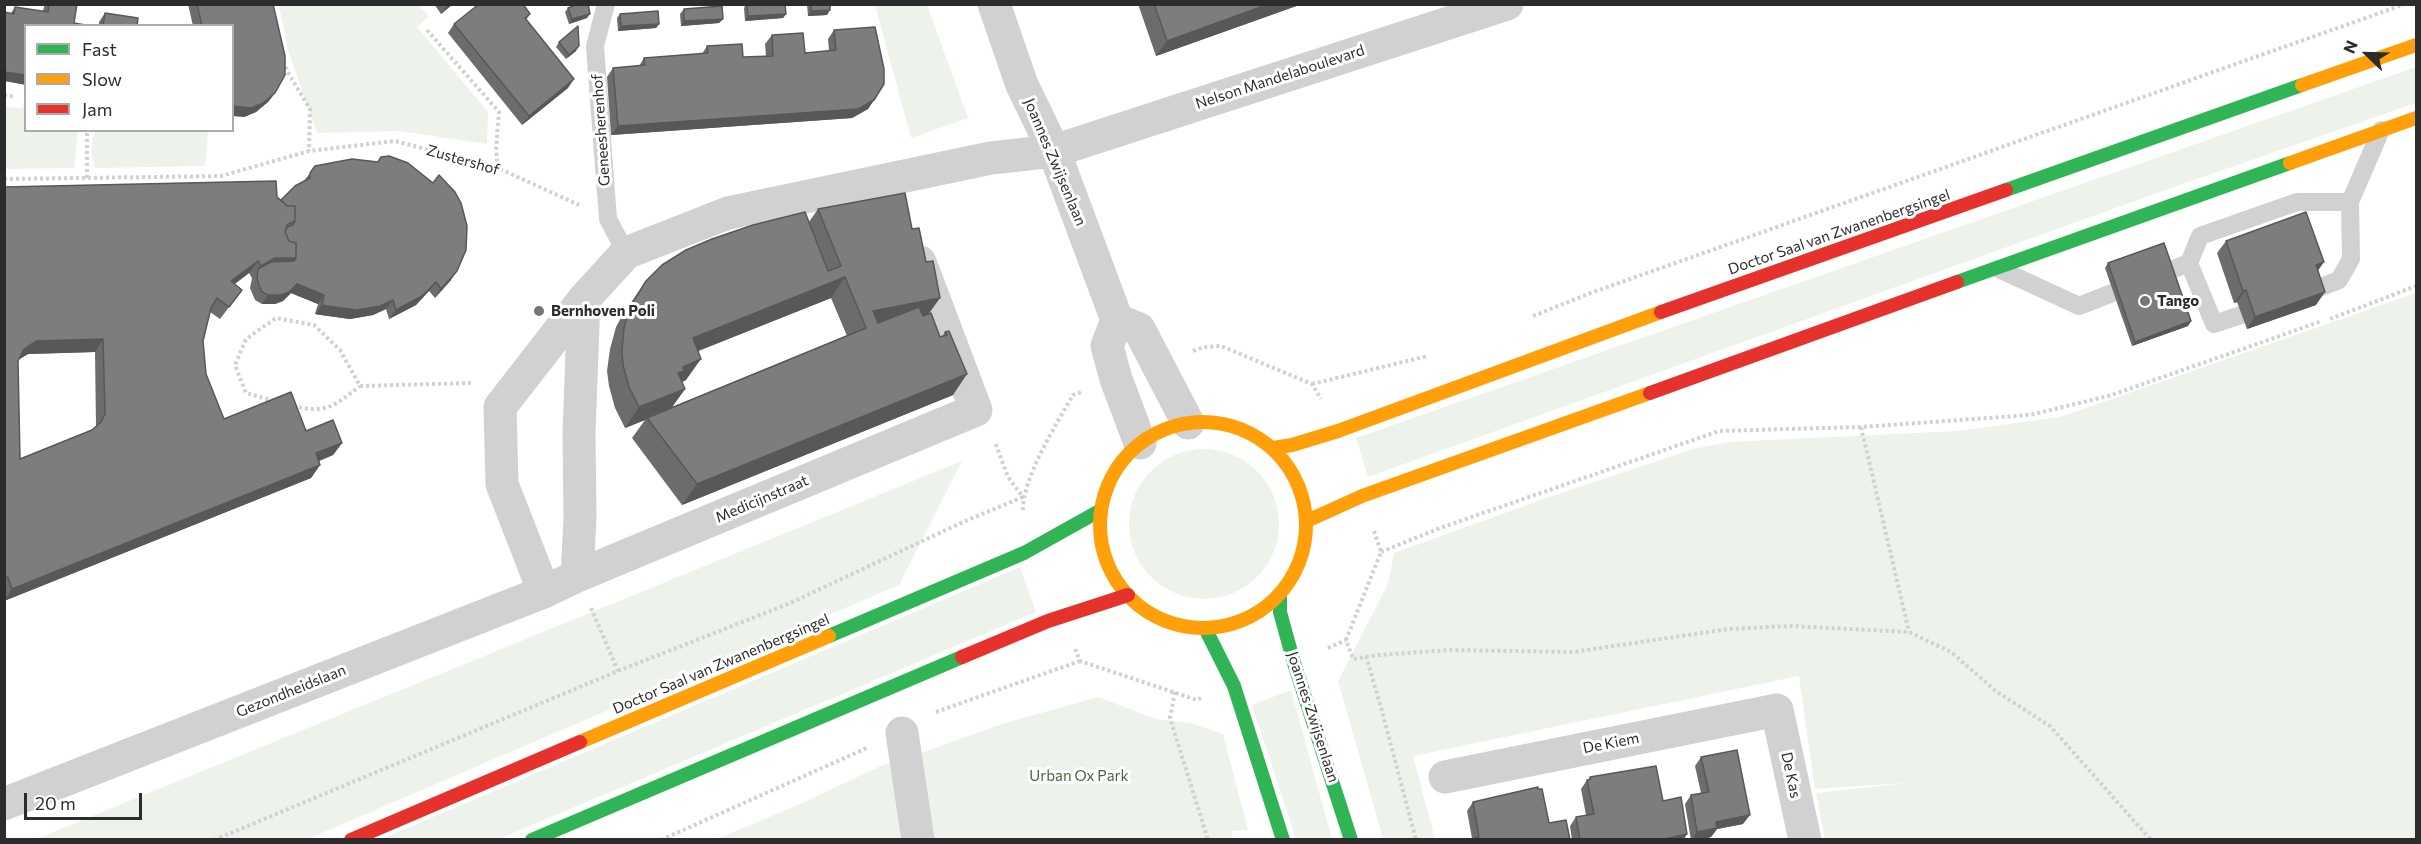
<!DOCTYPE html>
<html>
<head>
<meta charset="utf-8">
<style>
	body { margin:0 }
	#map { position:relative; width:2421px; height:844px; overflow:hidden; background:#fff; font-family:Commissioner,sans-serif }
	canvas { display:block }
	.frame { position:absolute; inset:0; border:6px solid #2c2c2c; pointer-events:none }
	.legend { position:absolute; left:24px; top:24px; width:210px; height:108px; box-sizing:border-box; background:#fff; border:2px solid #ababab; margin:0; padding:8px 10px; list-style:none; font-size:18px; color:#2c2c2c }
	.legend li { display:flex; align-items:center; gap:12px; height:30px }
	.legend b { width:30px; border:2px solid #ababab }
	.north { position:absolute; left:2337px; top:24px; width:60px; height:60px; -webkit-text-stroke:4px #fff; paint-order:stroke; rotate:293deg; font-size:16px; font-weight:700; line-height:24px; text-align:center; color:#2c2c2c }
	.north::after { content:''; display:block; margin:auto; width:21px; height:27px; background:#2c2c2c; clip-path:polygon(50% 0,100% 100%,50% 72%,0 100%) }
	.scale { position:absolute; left:24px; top:793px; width:118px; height:27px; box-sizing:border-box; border:3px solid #2c2c2c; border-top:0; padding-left:8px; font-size:18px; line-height:21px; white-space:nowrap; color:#2c2c2c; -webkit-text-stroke:4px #fff; paint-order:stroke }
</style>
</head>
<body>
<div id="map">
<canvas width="2421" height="844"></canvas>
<div class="frame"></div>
<ul class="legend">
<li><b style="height:8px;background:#30b455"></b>Fast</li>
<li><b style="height:8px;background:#ff9f0a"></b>Slow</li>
<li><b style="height:8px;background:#e5322d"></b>Jam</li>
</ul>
<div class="north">N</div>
<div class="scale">20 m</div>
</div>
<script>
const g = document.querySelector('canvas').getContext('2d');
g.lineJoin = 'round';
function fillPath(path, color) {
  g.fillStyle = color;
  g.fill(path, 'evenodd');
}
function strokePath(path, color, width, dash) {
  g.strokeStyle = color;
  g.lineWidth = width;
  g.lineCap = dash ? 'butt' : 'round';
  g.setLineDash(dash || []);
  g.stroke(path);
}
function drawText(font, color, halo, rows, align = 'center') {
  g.font = font + ' Commissioner,sans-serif';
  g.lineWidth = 6;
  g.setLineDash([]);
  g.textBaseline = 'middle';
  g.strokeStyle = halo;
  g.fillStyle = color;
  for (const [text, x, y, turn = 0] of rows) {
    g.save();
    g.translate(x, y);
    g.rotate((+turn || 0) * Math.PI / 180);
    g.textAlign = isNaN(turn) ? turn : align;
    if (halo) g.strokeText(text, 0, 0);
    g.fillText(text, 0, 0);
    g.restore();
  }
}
fillPath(new Path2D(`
	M279 5H418L429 16 417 27 488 112 487 144 399 131 317 133 288 50Z
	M875 5H927L968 118 911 138Z
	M2416 67V103L2171 188 1368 477 1356 438Z
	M25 100 26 130 78 131 74 168 5 169V106L22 109Z
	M94 131H208L205 166 95 168 91 152Z
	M2416 293V839H1825L1816 793 1906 783 1815 789 1799 676 1413 756 1435 839H1383L1338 681 1388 584 1394 553 1552 496 1697 448 1729 442 1957 431 2060 417Z
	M1129 524a75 75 0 1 1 150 0a75 75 0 1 1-150 0Z
	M962 461 899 585 308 839H36Z
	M1020 567 1036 612 499 839 379 840Z
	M1291 690 1332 839H1296L1252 705Z
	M1098 697 1156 719 1191 723 1223 734 1248 830 1231 831 1233 840H714L796 806 885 764 899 763 921 753 1002 724Z`), '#edf3ea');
strokePath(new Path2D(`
	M427 30 499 112 496 151 498 168
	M284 61 287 71 310 109 309 151
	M4 95 16 97
	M87 178V130
	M4 179 221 176 309 151 395 141 498 168 579 205
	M1533 316 1588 294 2405 4
	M2330 319 2416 286
	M1193 351 1204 347 1221 346 1312 384 1321 399
	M1312 384 1428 356
	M274 401 246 393 235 365 246 339 276 318 314 325 340 350 360 386 472 383
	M293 406C327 414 334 406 360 386
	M1861 427 1909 632
	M1023 510C1022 479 1057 423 1073 395L1081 392
	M1374 531 1381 552 1346 640 1353 659 1379 655 1450 650 1573 652 1729 629 1792 626 1909 632 1951 652 1997 692 2050 726 2151 840
	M1381 552 1440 528 1719 431 1861 427 2030 415 2112 395 2322 321
	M591 608 618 671
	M1328 648 1346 640
	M1075 649 1080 661 1197 700 1201 698
	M1366 656 1382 711 1416 840
	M1175 692 1170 718 1208 840
	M936 712 1080 661
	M214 840 618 671 788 604 963 522 1023 497 1008 477 995 442
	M661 840 869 747`), '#d1d1d1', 4, [3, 3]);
strokePath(new Path2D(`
	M606 4 595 46 608 219 626 253
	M2189 263 2214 324 2241 315
	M1999 269 2079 306 2189 263 2200 236 2297 202H2350L2381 130
	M2311 291 2339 280 2351 259 2350 202`), '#d1d1d1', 18);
strokePath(new Path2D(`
	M994 4 1022 85 1054 151 1117 320 1107 346 1116 379 1140 443
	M1117 320 1139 329 1188 423
	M577 576 580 518 579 433 584 299
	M544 592 502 484 500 407 584 299 626 253 728 213 991 158 1054 151 1507 4
	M902 733 918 840
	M1445 777 1777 710 1805 840
	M4 804 544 592 577 576 976 410 920 262`), '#d1d1d1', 33);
strokePath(new Path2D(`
	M2006 190 2302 85
	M1957 282 2290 163
	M1280 594V612L1294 663 1351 840
	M1205 628 1234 686 1283 840
	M829 636 1024 553 1101 510
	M532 840 962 657`), '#30b455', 14);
strokePath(new Path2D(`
	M2302 85 2416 45
	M2290 163 2416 118
	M1100 525a103 103 0 1 1 206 0a103 103 0 1 1-206 0Z
	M1273 448 1292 445 1338 431 1661 312
	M1307 521 1362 496 1650 393
	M580 742 829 636`), '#ff9f0a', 14);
strokePath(new Path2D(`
	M1661 312 2006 190
	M1650 393 1957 282
	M962 657 1048 621 1128 595
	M351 840 580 742`), '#e5322d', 14);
fillPath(new Path2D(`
	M46 4H77L4 81 11 13 15 7 43 11 44 7Z
	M188 4H273L275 93 268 102 256 112 244 117 232 26H193Z
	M434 4H453L441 14Z
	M746 4H785L786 14 783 18 745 21 744 8Z
	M807 4H830V10L827 15 808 16Z
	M1138 4H1302L1156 56Z
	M568 8 587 18 569 24 565 12Z
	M684 9 723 19 719 23 681 26 680 14Z
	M105 13 137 26H99V22Z
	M530 14 526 20 568 88 522 125 448 33 454 24Z
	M620 14 659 24 656 28 618 31 617 18Z
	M834 30 874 100 868 109 852 118 611 135 607 77 613 68 639 66 644 58 702 54 707 46 743 57 766 56 765 44 772 35 805 53 829 51 828 39Z
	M559 42 576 51 566 59 556 47Z
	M315 166 451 280 435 298 429 291 416 305 389 319 386 309 373 315 350 319 321 315 315 314 318 304 291 293 283 301 275 304H262L255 300 250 288 252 278 249 273 235 284 242 290 220 319 210 312 203 341 206 374 224 419 306 431 342 443 333 455 319 461 320 465 311 478 4 601V187L277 197 281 200 304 181ZM95 352 96 426 92 430 20 459 18 361 19 359 28 354Z
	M818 209 929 314 940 337H942L945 332 949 331 953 395 682 505 632 438 645 420 625 428 615 408 609 386 607 371 610 349 616 327 623 314 646 281 809 222ZM831 298 847 336 672 407 685 389 682 382 686 380 698 351Z
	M2226 241 2318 271 2316 305 2247 329 2237 302 2234 303 2217 253Z
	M2108 263 2191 321 2188 326 2132 346 2105 268Z
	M1701 757 1743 824 1717 829 1711 837 1700 840H1691L1685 804 1691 795 1701 793 1695 766Z
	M1590 777 1663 801 1687 834 1683 840H1572L1570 826 1576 817 1586 815 1581 789 1587 780 1589 779Z
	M1473 802 1549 823 1472 838 1467 811Z`), '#6c6c6c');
fillPath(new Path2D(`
	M448 4H453L441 14 447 5Z
	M1269 4H1302L1156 56 1167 41Z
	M830 10 827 15 808 16 811 11Z
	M590 14 587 18 569 24 572 19Z
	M786 14 783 18 745 21 748 16Z
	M723 19 719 23 681 26 684 21Z
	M659 24 656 28 618 31 621 26Z
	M579 46 576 51 566 59 569 55Z
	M4 72 26 75V85L4 81Z
	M574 79 568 88 522 125 529 116Z
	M275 93 268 102 256 112 244 117 232 116V106Z
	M874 100 868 109 852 118 611 135 618 126Z
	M275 258H296L288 270 258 269 261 266Z
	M258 261 249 273 222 293 231 281Z
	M2324 262 2315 275 2316 265Z
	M457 271 451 280 435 298 441 289Z
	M845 277 831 298 678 359 693 338Z
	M436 282 429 291 416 305 389 319 396 310Z
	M297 284 324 295 318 304 291 293 283 301 275 304H262L268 295Z
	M2246 290 2237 302 2234 303 2243 291Z
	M2325 292 2316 305 2247 329 2255 317Z
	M940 298 925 319 865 330 873 311Z
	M393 300 386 309 373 315 350 319 321 315 315 314 322 305Z
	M2191 321 2188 326 2132 346 2135 342Z
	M103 339 95 352 28 354 15 362 24 349 36 341Z
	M701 359 686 380 675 385 663 394 683 367Z
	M967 374 953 395 682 505 697 484Z
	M685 389 670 410 647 418 645 420 625 428 639 407Z
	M342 443 333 455 307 466 316 453Z
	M320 465 311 478 4 601 12 589Z
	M1750 815 1743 824 1717 829 1711 837 1700 840H1692L1697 832 1716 822Z
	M1687 834 1683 840H1660Z`), '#585858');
const building = new Path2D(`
	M49 4H77L74 23 91 26H26V75L4 72V12L14 14 15 7 48 12Z
	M197 4H273L285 56V75L275 93 263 103 251 108 232 106V26H202Z
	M479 4H523L530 14 525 18 574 79 529 116 454 24Z
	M578 4H588L590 14 572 19 568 8Z
	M747 4H785L786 14 748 16Z
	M811 4H830V10L811 11Z
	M1154 4H1269L1167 41Z
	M722 6 723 19 684 21V9Z
	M658 11 659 24 621 26 620 14Z
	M105 13 138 18 137 26H103Z
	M578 26 579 46 569 55 559 42Z
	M875 27 884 69V84L874 100 858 109 618 126 613 68 645 65 644 58 708 53 707 46 742 44 743 57 773 56 772 35 803 33 805 53 836 50 834 30Z
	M389 156 408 163 433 183 439 175 455 192 461 203 467 226 466 250 457 271 441 289 436 282 422 296 396 310 393 300 380 306 357 310 327 306 322 305 324 295 297 284 289 292 281 295H268L261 291 257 279 258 269 271 262 294 261 296 258V243L289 241 285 232 287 227 293 225 295 221V206H287L281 200 295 186 310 178V173L315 166 352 159 378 162 381 157Z
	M276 181 277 197 287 206H295V221L287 225 285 232 289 241 296 243V258H275L261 266 258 261 231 281 242 290 229 307 217 298 211 308 203 341 206 374 224 419 291 392 306 431 333 420 342 443 316 453 320 465 12 589 8 577 4 578V187ZM103 339 105 414 101 422 92 430 20 459 18 361 24 349 36 341Z
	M905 193 912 229 919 228 926 262 933 261 940 298 873 311 878 323 919 307 923 316 931 313 940 337 947 335 945 332 949 331 967 374 697 484 647 418 866 328 845 277 693 338 701 359 683 367 684 371 678 373 685 389 639 407 629 387 623 365 622 350 624 328 630 307 646 281 662 265 686 250 712 239 753 225 805 212 828 271 841 266 818 209Z
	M2306 212 2324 262 2316 265 2325 292 2255 317 2246 290 2243 291 2226 241Z
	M2164 243 2191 321 2135 342 2108 263Z
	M1737 750 1750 815 1716 822 1717 828 1697 832 1691 795 1709 792 1701 757Z
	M1656 766 1663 801 1681 797 1687 834 1660 840H1580L1576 817 1594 814 1587 780 1591 779 1590 777Z
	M1538 787V789H1542L1549 823 1566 820 1570 840H1466L1479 837 1473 802Z`);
fillPath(building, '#7d7d7d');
strokePath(building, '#585858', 1.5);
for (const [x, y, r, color] of [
	[2145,301,6,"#767676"],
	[539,311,6,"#767676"]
]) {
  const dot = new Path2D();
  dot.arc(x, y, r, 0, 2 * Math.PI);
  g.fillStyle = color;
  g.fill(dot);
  strokePath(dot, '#fff', 2);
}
drawText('15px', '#2c2c2c', '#fff', [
	["Nelson Mandelaboulevard",1280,77,-18],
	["Geneesherenhof",601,130,-94],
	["Zustershof",463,160,16],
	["Joannes Zwijsenlaan",1055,162,67],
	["Doctor Saal van Zwanenbergsingel",1839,232,-19],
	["Medicijnstraat",762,499,-23],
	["Doctor Saal van Zwanenbergsingel",721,664,-23],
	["Gezondheidslaan",291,691,-22],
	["Joannes Zwijsenlaan",1313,717,72],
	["De Kiem",1611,743,-11],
	["De Kas",1791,775,78]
]);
drawText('bold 15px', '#2c2c2c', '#fff', [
	["Tango",2157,301],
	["Bernhoven Poli",551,311]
], 'left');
drawText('15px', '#46673a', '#fff', [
	["Urban Ox Park",1079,776]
]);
</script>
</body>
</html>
